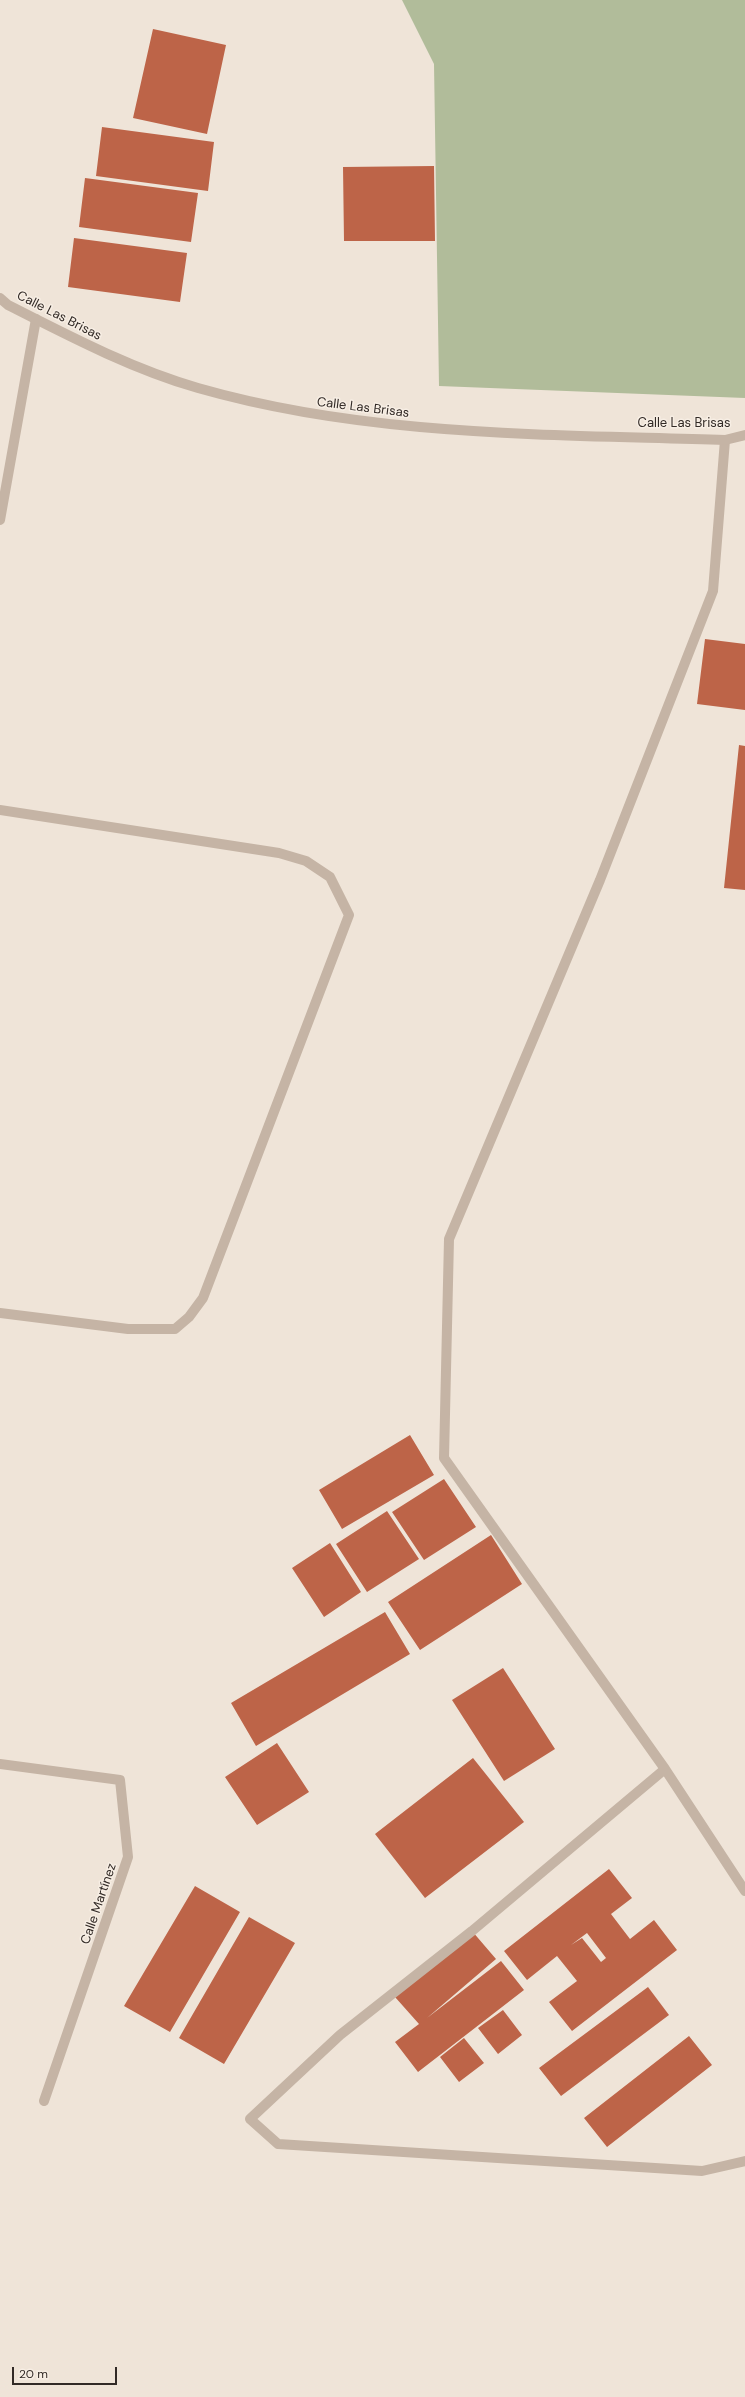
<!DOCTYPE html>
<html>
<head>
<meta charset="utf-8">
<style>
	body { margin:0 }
	#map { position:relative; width:745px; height:2397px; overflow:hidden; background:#efe4d8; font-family:"DM Sans",sans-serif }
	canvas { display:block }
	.scale { position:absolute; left:12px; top:2367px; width:105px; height:18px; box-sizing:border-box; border:2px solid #322a26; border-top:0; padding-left:5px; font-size:12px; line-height:14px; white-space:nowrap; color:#322a26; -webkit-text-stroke:3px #f7eee4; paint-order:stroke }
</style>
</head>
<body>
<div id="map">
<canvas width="745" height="2397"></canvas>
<div class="scale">20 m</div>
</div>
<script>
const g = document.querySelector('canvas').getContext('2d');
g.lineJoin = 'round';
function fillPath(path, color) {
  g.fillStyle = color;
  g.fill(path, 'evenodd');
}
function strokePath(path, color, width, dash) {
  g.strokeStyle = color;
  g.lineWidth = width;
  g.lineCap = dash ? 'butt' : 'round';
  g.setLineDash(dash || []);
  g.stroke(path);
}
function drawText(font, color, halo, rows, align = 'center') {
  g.font = font + ' "DM Sans",sans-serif';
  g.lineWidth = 3;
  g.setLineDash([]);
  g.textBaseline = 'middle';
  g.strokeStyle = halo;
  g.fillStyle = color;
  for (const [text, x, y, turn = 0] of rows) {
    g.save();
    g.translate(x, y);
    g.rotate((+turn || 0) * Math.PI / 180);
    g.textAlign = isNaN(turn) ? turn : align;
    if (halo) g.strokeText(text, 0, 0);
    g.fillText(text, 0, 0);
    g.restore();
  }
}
fillPath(new Path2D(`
	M402 0H745V398L439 386 434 64Z`), '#b1bc9a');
fillPath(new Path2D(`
	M153 29 226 45 207 134 133 118Z
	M102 127 214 142 208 191 96 176Z
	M434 166 435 241H344L343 167Z
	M85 178 198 193 191 242 79 227Z
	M74 238 187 253 180 302 68 287Z
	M705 639 745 644V710L697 704Z
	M739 745 745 746V890L724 888Z
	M410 1435 434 1475 342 1529 319 1490Z
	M444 1479 476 1527 424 1560 392 1512Z
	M387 1511 419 1559 367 1592 336 1544Z
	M491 1535 522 1584 420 1650 388 1602Z
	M330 1543 361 1592 324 1617 292 1568Z
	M385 1612 410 1654 256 1746 231 1703Z
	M503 1668 555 1749 504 1781 452 1700Z
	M277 1743 309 1792 257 1825 225 1777Z
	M473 1758 524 1822 425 1898 375 1834Z
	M609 1869 632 1898 611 1914 630 1939 654 1920 677 1950 572 2031 549 2002 577 1981 557 1956 527 1980 504 1951ZM587 1933 606 1958 601 1962 582 1938 571 1945Z
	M195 1886 240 1912 170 2032 124 2006Z
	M249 1917 295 1943 224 2064 179 2038Z
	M472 1931 496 1959 427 2018 501 1961 524 1990 418 2072 395 2042 419 2024 395 1997Z
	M648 1987 669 2015 561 2096 539 2068Z
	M503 2010 522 2035 498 2054 478 2028Z
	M689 2036 712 2065 607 2147 584 2118Z
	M464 2038 484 2063 459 2082 440 2057Z`), '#bd6448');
strokePath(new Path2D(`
	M725 440 713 591 600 880 449 1239 444 1458 665 1769 745 1891
	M0 520 36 319
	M0 810 279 853 306 861 330 877 349 915 203 1298 189 1317 175 1329H128L0 1313
	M665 1769 472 1931 340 2035 250 2119 278 2144 702 2171 745 2161`), '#c5b4a5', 10);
strokePath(new Path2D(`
	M0 298 8 305C69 336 132 369 198 388 369 437 548 434 725 440L745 435
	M0 1764 120 1780 128 1857 44 2101`), '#c5b4a5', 10);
drawText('13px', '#322a26', '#f7eee4', [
	["Calle Las Brisas",59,316,27],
	["Calle Las Brisas",363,408,7],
	["Calle Las Brisas",684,424],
	["Calle Martínez",99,1904,-71]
]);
</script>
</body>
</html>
